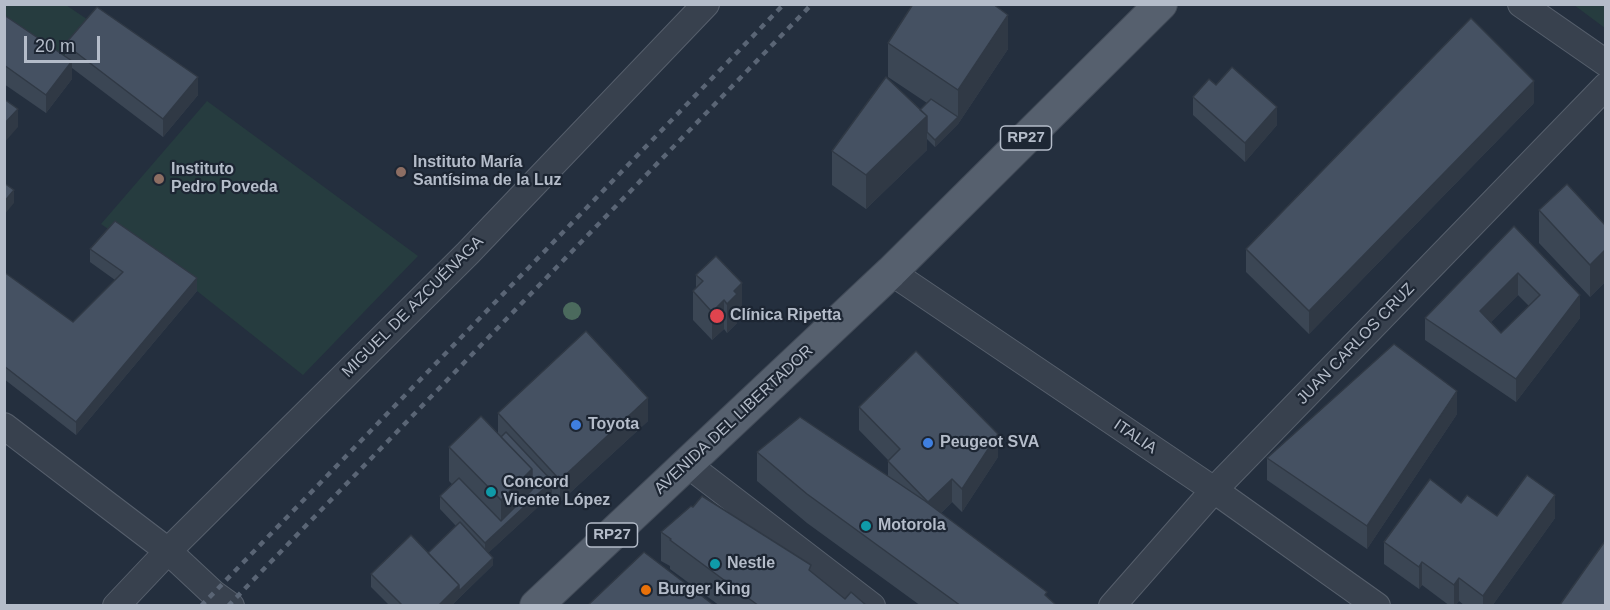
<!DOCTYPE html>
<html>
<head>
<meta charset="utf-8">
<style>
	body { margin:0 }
	#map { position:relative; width:1610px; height:610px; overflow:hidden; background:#242f3e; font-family:Arial,sans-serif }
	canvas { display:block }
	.frame { position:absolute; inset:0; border:6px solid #b4bcc9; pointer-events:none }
	.scale { position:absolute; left:24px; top:36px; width:76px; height:27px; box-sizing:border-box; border:3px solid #b4bcc9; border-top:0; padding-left:8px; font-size:18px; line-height:21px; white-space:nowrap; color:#b4bcc9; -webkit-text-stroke:4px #1d2633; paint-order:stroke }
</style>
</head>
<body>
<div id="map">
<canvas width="1610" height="610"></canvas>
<div class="frame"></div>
<div class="scale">20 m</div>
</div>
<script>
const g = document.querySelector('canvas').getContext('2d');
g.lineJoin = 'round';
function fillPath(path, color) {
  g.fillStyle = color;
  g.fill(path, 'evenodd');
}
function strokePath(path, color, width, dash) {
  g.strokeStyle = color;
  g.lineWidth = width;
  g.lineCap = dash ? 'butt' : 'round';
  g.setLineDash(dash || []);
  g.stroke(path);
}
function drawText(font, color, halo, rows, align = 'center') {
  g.font = font + ' Arial,sans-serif';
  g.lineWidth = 4.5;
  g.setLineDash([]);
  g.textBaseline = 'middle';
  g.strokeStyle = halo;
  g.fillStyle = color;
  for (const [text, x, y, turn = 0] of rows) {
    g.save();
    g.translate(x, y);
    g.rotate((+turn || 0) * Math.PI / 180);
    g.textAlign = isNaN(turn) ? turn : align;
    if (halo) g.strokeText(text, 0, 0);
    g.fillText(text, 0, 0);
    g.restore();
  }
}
fillPath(new Path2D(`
	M5 5H66L97 26 58 70 5 33Z
	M1574 5H1605V28Z
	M207 101 418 256 303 375 197 291 101 224Z`), '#263c3f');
const minor = new Path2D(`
	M1521 4 1606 63
	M891 272 1214 490 1377 606
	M4 426 168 551 213 593 231 606
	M687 464 872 606
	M116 606 168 551 468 253 706 4
	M1112 606 1214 490 1606 86`);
const major = new Path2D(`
	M536 606 891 272 1161 4`);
strokePath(minor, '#565f6c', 28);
strokePath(major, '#414a57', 34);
strokePath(minor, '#38414e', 26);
strokePath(major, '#56606e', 32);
strokePath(new Path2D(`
	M201 606 784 4
	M228 606 812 4`), '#5a6575', 4.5, [6, 6]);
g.fillStyle = '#4b6a5d';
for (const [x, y] of [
	[572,311]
]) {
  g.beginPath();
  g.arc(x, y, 9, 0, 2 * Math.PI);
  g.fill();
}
fillPath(new Path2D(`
	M4 15 65 56V44L198 95 163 137 72 68V79L46 113 4 84Z
	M888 43 1008 49 958 124 935 147 927 139V150L866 209 832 185V151L920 110 927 103 888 77Z
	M1193 97 1277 125 1245 162 1193 115Z
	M1534 103 1309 334 1246 272V249Z
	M1539 210 1605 225V282L1590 297 1539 243Z
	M1514 226 1580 318 1516 402 1425 340V318ZM1518 295 1529 306 1501 333 1491 322Z
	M90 249 197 291 76 435 4 379V272L73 322 115 280 90 262Z
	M696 275 742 312 737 316V323L727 333 724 329 712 340 693 320V291L696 288Z
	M859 407 998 457 962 512 952 502 941 513 1047 597 1055 606H921L807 523 757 481V452L888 476V460L859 430Z
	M498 413 648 421 560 502 552 494 488 553 493 565 451 606H390L371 587V574L428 553 456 526 440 509V496L452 484 449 481V447L498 434Z
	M1457 414 1367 549 1267 480V458Z
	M1497 516 1555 518 1492 606H1465L1459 601 1455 606H1450L1422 585 1419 589 1384 564V542Z
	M661 532 811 572 845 599 867 606H720L670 569V566L661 561Z`), '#3b4654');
fillPath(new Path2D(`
	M1008 15V49L958 124 935 147V140L958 117V90Z
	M72 61V79L46 113V95Z
	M198 77V95L163 137V119Z
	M1534 81V103L1309 334V311Z
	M1277 107V125L1245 162V143Z
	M18 109V127L4 143V124Z
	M927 116V150L866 209V175Z
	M14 190V203L4 215V202Z
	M1605 250V282L1590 297V265Z
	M1518 273V295L1480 333V311Z
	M197 278V291L76 435V422Z
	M742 283V312L737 316V323L727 333V304L734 291Z
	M1580 295V318L1516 402V379Z
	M724 300V329L712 340V312Z
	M1457 391V414L1367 549V526Z
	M648 398V421L560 502V480Z
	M998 434V457L962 512V489Z
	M532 469 552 481V494L485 556V543L501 528V500Z
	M952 479V502L928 525V502Z
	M1555 495V518L1492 606H1483V596Z
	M493 558V565L451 606H438L459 585Z
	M1422 562V585L1419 589V567Z
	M1459 578V601L1455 606H1454V585Z`), '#303945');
const building = new Path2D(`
	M913 4H993L1008 15 958 90 888 43Z
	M97 7 198 77 163 119 65 44Z
	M4 15 72 61 46 95 4 65Z
	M1471 18 1534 81 1309 311 1246 249Z
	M1232 67 1277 107 1245 143 1193 97 1209 79 1216 85Z
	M886 77 927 116 866 175 832 151Z
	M4 99 18 109 4 124Z
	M931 99 958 117 935 140 927 132V116L920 110Z
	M4 183 14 190 4 202Z
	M1567 184 1605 225V250L1590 265 1539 210Z
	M115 221 197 278 76 422 4 366V272L73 322 123 272 90 249Z
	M1514 226 1580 295 1516 379 1425 318ZM1518 273 1540 295 1501 333 1480 311Z
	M716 256 742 283 734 291 737 294 727 304 724 300 712 312 693 291 703 281 696 275Z
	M586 331 648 398 560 480 498 413Z
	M1394 344 1457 391 1367 526 1267 458Z
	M916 351 998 434 962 489 952 479 928 502 888 461 900 449 859 407Z
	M481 416 532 469 501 500 449 447Z
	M800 417 925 501 1047 592 1045 595 1055 604 1052 606H961L807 494 757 452Z
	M506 432 552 481 485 543 440 496 459 478 501 521 532 490V469L501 437Z
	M1527 475 1555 495 1483 596 1459 578 1454 585 1422 562 1419 567 1384 542 1430 479 1461 503 1467 495 1497 516Z
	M702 496 811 565 809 570 845 599 851 592 867 606H759L670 540 671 539 661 532 691 506 693 507Z
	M460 522 493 558 459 591V585L428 553Z
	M411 535 459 585 438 606H403L371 574Z
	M1605 541V606H1559Z
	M644 552 715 606H587Z`);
fillPath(building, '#455162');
strokePath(building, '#303945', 1.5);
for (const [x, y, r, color] of [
	[401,172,6,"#8d6e63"],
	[159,179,6,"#8d6e63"],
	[717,316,8,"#e0444e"],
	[576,425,6,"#3f7fe0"],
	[928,443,6,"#3f7fe0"],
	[491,492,6,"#0f9aa8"],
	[866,526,6,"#0f9aa8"],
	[715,564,6,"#0f9aa8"],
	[646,590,6,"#e8710a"]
]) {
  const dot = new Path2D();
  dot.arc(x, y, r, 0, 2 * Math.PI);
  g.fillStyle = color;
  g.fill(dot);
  strokePath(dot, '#1d2633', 2);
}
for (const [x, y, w] of [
	[1026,138,51],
	[612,535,51]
]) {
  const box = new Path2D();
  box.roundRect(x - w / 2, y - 12, w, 24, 4.5);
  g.fillStyle = '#1d2633';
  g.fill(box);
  strokePath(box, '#b4bcc9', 1.5);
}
drawText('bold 15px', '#b4bcc9', null, [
	["RP27",1026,138],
	["RP27",612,535]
]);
drawText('bold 16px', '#b4bcc9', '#1d2633', [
	["Instituto María",413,163],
	["Santísima de la Luz",413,181],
	["Instituto",171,170],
	["Pedro Poveda",171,188],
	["Clínica Ripetta",730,316],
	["Toyota",588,425],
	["Peugeot SVA",940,443],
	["Concord",503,483],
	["Vicente López",503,501],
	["Motorola",878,526],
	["Nestle",727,564],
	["Burger King",658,590]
], 'left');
drawText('16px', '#b4bcc9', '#1d2633', [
	["MIGUEL DE AZCUÉNAGA",413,307,-45],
	["JUAN CARLOS CRUZ",1356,344,-46],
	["AVENIDA DEL LIBERTADOR",734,420,-43],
	["ITALIA",1135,437,34]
]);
</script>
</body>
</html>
